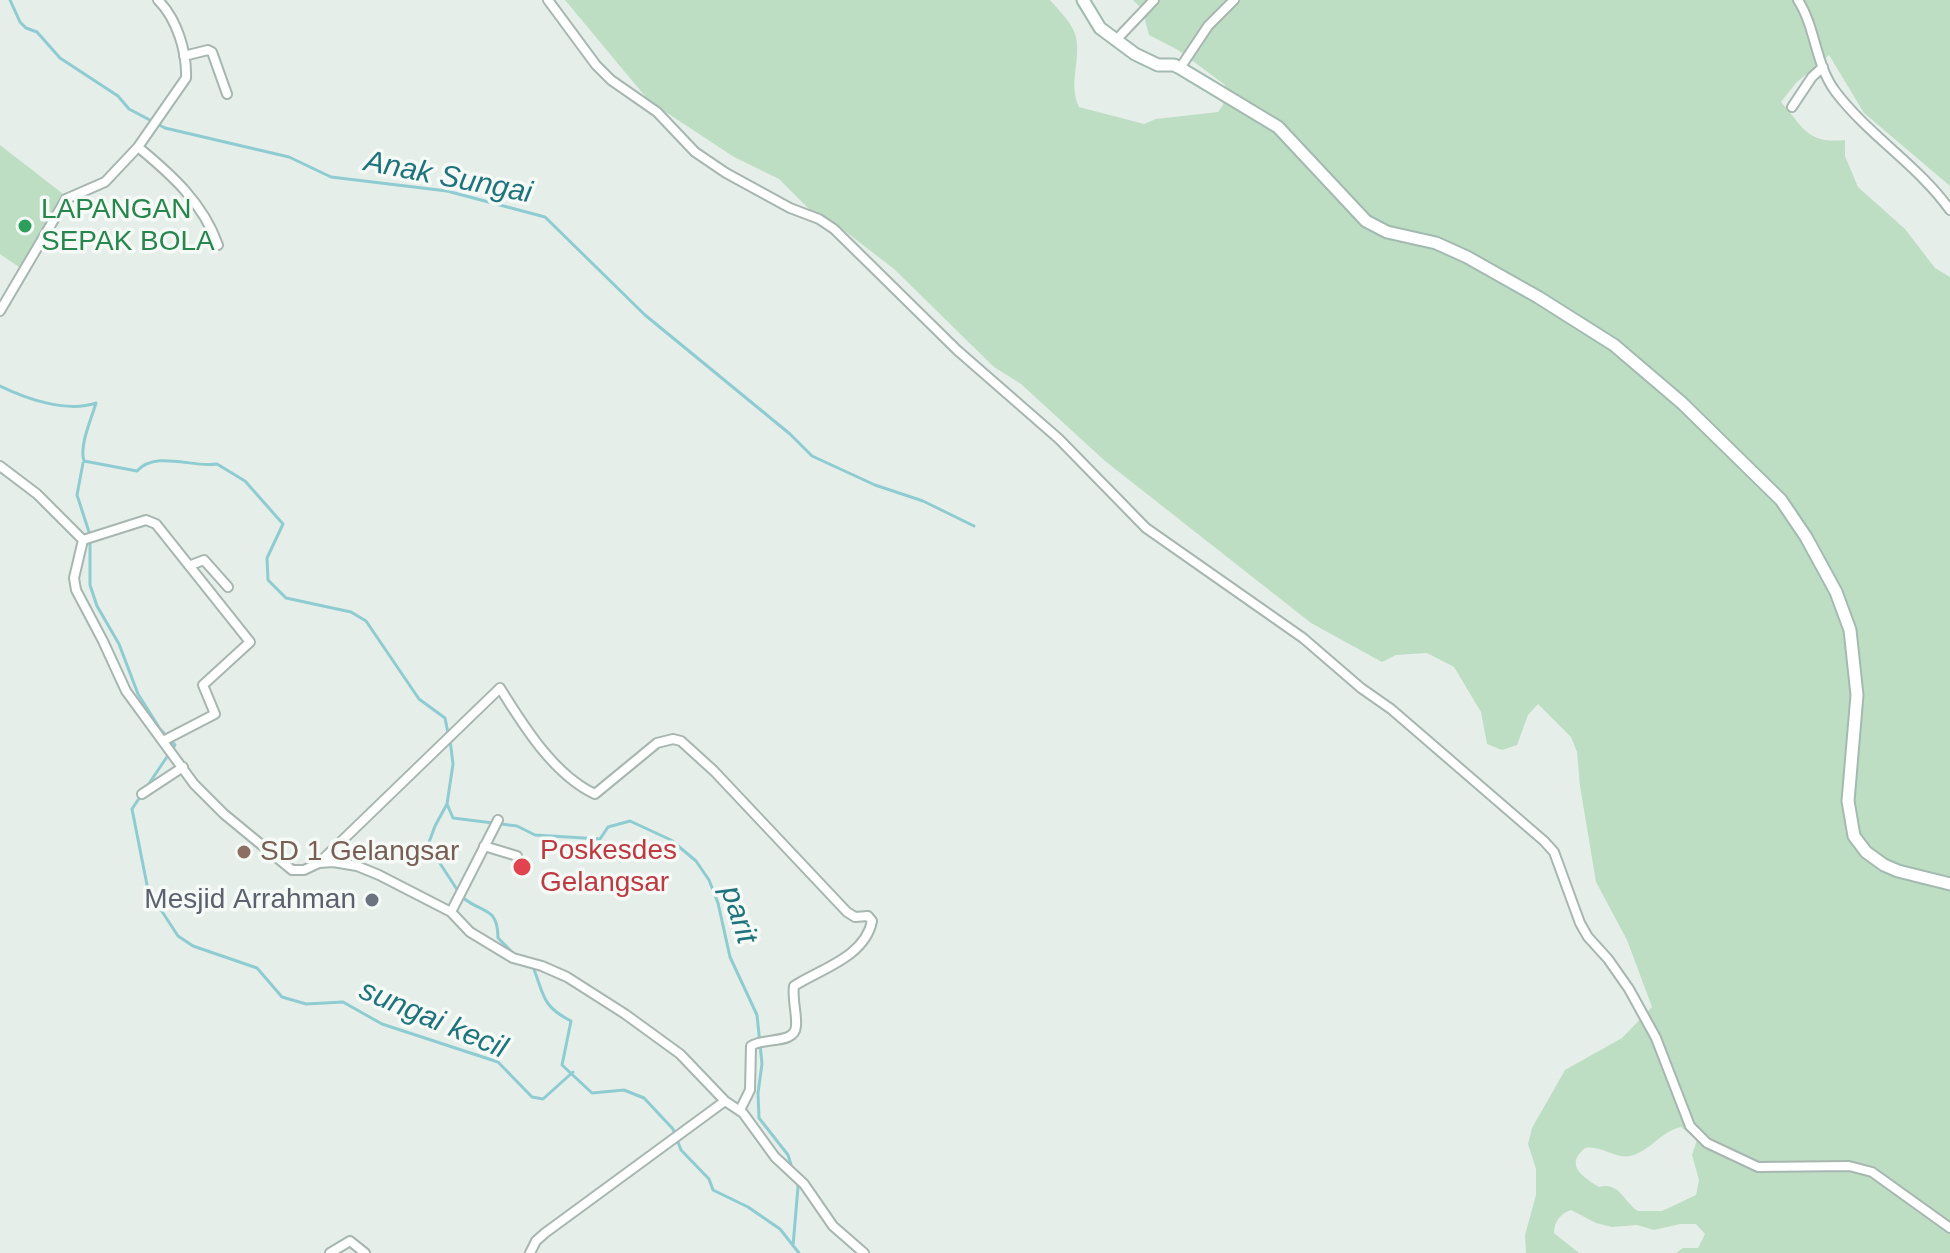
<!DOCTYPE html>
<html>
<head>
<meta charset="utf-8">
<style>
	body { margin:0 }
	canvas { display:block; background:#e5eee9 }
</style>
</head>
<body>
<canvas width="1950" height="1253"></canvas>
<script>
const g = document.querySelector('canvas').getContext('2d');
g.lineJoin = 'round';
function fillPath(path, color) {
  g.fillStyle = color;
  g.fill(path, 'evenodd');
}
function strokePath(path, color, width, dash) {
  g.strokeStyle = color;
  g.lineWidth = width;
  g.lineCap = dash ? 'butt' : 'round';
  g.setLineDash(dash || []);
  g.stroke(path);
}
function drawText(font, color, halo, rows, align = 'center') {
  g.font = font + ' Arial,sans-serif';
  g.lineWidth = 7;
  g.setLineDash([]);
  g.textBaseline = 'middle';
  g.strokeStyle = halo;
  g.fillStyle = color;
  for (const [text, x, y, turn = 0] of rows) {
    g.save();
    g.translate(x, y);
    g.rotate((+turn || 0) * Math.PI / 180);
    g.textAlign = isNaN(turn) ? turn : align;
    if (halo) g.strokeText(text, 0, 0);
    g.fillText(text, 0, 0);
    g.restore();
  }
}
fillPath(new Path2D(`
	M565 0H1050C1059 10 1073 24 1076 37 1081 60 1068 85 1079 107L1144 124 1156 119 1218 112 1223 105 1225 85 1178 50 1149 35 1142 9 1133 0H1950V186L1864 113 1829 55 1796 83 1781 102C1804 128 1807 144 1845 140V156L1858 187 1905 229 1935 268 1950 277V1253H1676L1683 1248H1698L1705 1234 1696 1224H1680L1654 1230 1637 1225 1612 1227 1596 1223 1571 1210C1561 1213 1554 1222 1554 1233L1579 1253H1526L1525 1235 1536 1195V1169L1528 1144 1532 1128 1565 1070 1622 1038 1652 1007 1627 940 1596 882 1580 786 1577 752 1571 737 1538 704 1528 715 1517 745 1502 750 1487 744 1481 712 1454 667 1427 653 1396 655 1382 662 1311 623 1105 461 1021 384 994 367 894 269 828 218 819 219 779 179 734 157 649 101ZM1681 1127 1697 1140 1692 1155 1699 1180 1696 1195 1662 1211H1638C1624 1202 1619 1181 1599 1187 1583 1177 1564 1165 1585 1148 1602 1145 1614 1159 1630 1156 1651 1151 1661 1131 1681 1127Z
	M0 145 67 197 22 269 0 254Z`), '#bedec4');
strokePath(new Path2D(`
	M10 0 20 22 26 28 37 32 60 58 118 96 129 109 165 128 289 157 331 177 447 191 545 217 645 315 790 434 812 456 875 485 923 501 974 526
	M0 386C27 399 67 413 96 403 91 420 79 446 84 461L137 471C156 450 192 468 217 464L245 481 283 524 267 558 268 580 286 598 351 612 366 621 419 699 445 718 448 733
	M83 463 77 495 90 535V585L97 606 119 644 138 694 160 729 175 745 146 788
	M450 740 453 764 447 804 435 826 428 845 458 891
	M142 794 132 809 148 890 178 936 193 946 257 968 282 997 306 1004 343 1002 382 1024 498 1062 532 1097 543 1099 573 1072
	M447 804 453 818 517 826 535 835 600 839 608 827 630 821 671 840 696 861 709 880 718 903 730 957 757 1015 762 1064 758 1093 759 1118 788 1155 792 1168
	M462 897C482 914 498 906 498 938L514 954
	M533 967C544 994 541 1006 571 1021L562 1065 592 1093 624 1090 644 1098 673 1129 681 1150 709 1179 713 1190 748 1207 780 1229 799 1253
	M793 1246 798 1187 797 1182`), '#8eccd2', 3);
const street = new Path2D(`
	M548 0 596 65 611 80 657 112 695 152 726 173 790 208 819 219 834 229 957 350 1059 439 1146 528 1303 638 1361 688 1391 709 1544 841 1554 852 1580 923 1588 937 1608 959 1629 989 1656 1038 1690 1126 1707 1143 1758 1167 1849 1166 1872 1172 1950 1228
	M1798 0C1816 28 1815 64 1835 91 1868 135 1918 165 1950 210
	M1116 40 1154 0
	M184 56 208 50 212 52 227 94
	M1180 68 1208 26 1234 0
	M1792 107 1812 77 1823 67
	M138 147C172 175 203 203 218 245
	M0 311 66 199 105 182 138 147 186 78C187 52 177 19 158 0
	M0 466 37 494 83 540 74 578 76 590 103 641 126 691 194 784 224 814 292 870H304L319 863 333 862 357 866 379 875 451 912 470 932 513 958 542 966 567 977 625 1014 680 1054 725 1101 743 1113 775 1157 804 1184 833 1226 864 1253
	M83 540 146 520 156 524 250 642 203 685 215 714 163 741
	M191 565 204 560 228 587
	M142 794 183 767
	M484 846 517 856
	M320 862 500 688C523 725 554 775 595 794L657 743 673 739 681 741 714 771 847 912 855 917 868 916 872 921C865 957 820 969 794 986 792 999 797 1013 796 1026 795 1045 763 1037 751 1046L750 1090 740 1110
	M451 912 498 820
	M330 1253 350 1241 365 1253
	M530 1253 536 1241 545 1233 725 1101`);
const secondary = new Path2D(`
	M1083 0 1100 28 1135 54 1158 65H1174L1180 68 1278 127 1366 221 1387 232 1436 243 1467 257 1538 297 1614 345 1682 403 1781 500 1806 537 1836 592 1850 630 1857 695 1848 801 1854 836 1866 852 1884 865 1898 871 1950 884`);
strokePath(street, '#a7b6b0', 12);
strokePath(secondary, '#a3bab0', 15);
strokePath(street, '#fff', 8);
strokePath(secondary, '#fff', 11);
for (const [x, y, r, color] of [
	[25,226,8,"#2e9e5b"],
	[244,852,8,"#8d6e63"],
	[522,867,10,"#e0444e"],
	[372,900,8,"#6b7280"]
]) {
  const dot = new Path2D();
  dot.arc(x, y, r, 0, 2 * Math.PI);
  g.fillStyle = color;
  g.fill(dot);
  strokePath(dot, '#f5faf7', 3);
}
drawText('28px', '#27864d', '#f5faf7', [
	["LAPANGAN",41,210],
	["SEPAK BOLA",41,242]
], 'left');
drawText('28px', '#be3a42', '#f5faf7', [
	["Poskesdes",540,851],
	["Gelangsar",540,883]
], 'left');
drawText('28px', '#785e54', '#f5faf7', [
	["SD 1 Gelangsar",260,852]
], 'left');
drawText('28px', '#5b616d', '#f5faf7', [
	["Mesjid Arrahman",356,900]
], 'right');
drawText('italic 30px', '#1e737c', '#f5faf7', [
	["Anak Sungai",448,178,11],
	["parit",738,915,72],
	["sungai kecil",433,1020,23]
]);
</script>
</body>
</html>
